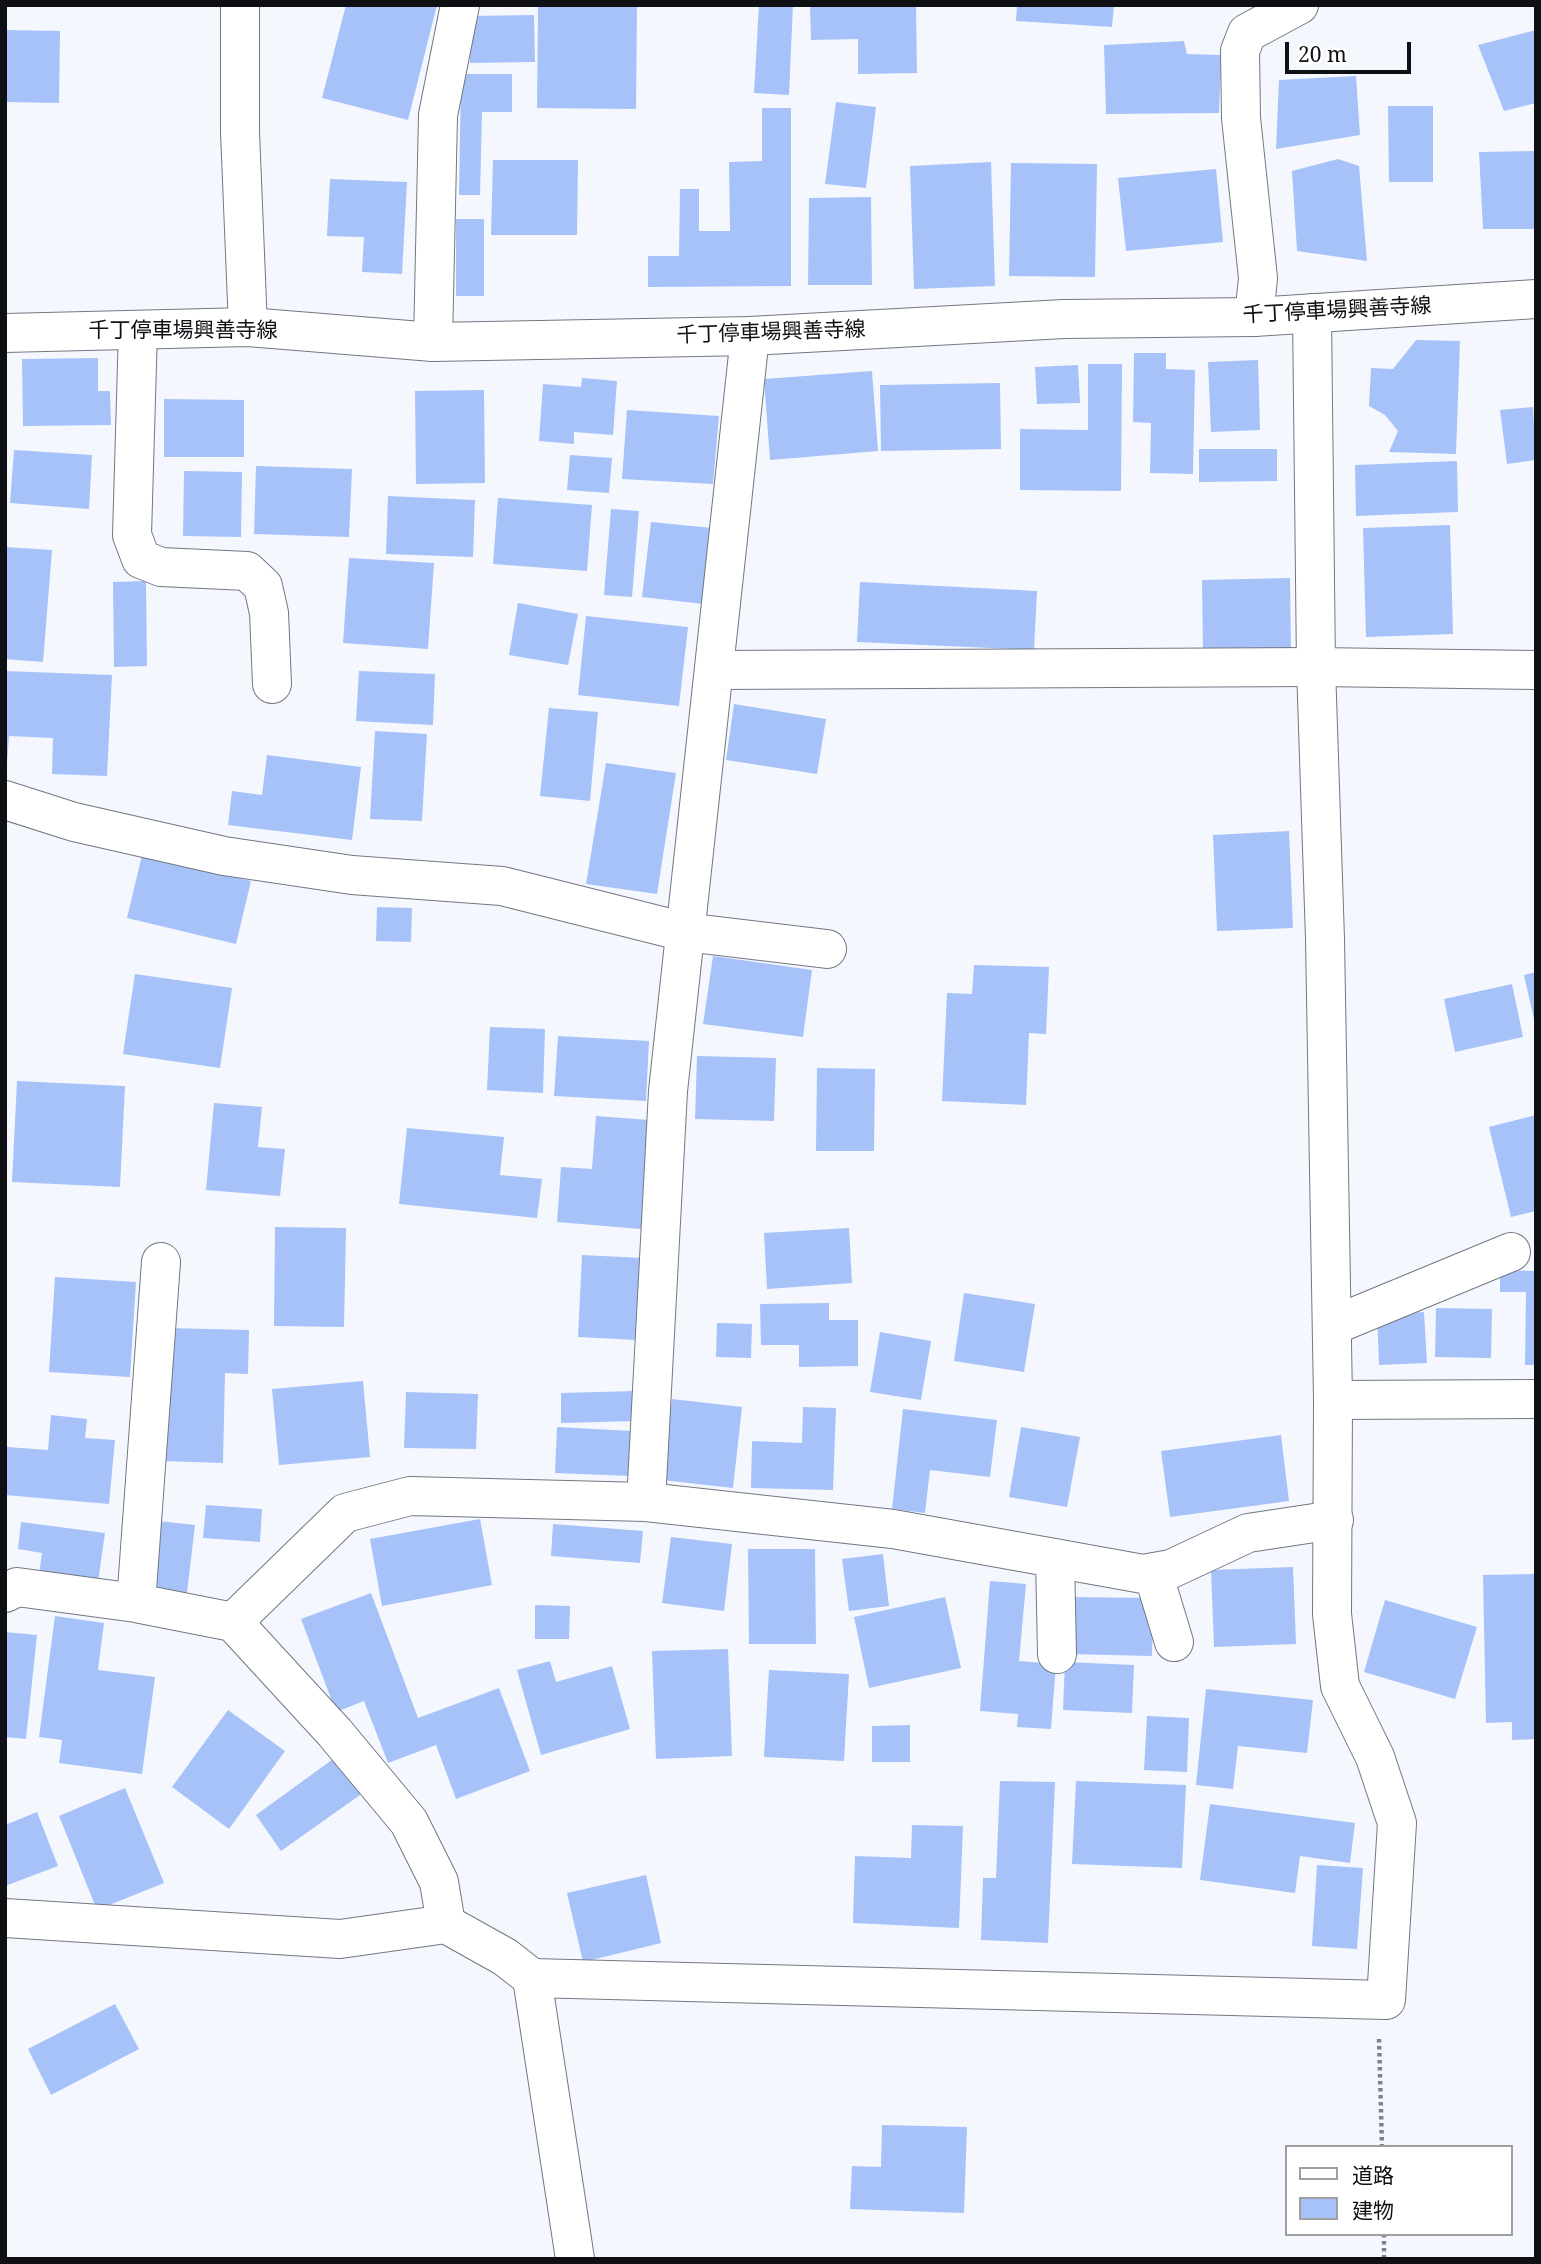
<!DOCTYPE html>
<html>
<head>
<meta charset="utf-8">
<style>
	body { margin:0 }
	#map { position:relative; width:1541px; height:2264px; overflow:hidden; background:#f4f8fe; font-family:"Noto Serif","Noto Sans JP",serif }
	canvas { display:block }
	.frame { position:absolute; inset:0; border:7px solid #0e1014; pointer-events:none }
	.legend { position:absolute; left:1285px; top:2145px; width:228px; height:91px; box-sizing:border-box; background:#fff; border:2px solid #9f9fa1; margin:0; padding:9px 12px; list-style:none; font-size:21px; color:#0e1014 }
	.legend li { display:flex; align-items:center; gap:14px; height:35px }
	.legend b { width:35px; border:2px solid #9f9fa1 }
	.scale { position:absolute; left:1285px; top:42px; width:126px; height:32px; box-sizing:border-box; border:4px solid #0e1014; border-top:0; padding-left:9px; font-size:21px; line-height:24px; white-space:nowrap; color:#0e1014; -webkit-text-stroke:5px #fff; paint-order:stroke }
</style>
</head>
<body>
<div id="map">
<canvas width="1541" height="2264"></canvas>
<div class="frame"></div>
<ul class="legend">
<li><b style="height:9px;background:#fff"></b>道路</li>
<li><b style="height:19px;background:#a7c2f9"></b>建物</li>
</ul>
<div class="scale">20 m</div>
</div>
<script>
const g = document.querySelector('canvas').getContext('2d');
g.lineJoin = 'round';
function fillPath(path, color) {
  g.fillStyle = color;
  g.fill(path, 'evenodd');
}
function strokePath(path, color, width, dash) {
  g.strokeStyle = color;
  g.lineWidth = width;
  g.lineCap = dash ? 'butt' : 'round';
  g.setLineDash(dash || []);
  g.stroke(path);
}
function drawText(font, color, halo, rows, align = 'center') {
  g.font = font + ' "Noto Serif","Noto Sans JP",serif';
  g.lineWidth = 7;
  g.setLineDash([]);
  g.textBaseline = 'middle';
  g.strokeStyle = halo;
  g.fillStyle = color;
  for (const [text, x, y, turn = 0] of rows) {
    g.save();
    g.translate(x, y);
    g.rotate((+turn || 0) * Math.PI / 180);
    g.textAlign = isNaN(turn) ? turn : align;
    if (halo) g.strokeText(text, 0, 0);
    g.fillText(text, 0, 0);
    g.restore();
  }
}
fillPath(new Path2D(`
	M346 5H437L408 120 322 98Z
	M538 5H637L636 109 537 108Z
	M759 5H793L789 95 754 93Z
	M810 5H916L917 73 858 74V39L811 40Z
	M1017 5H1114L1112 27 1016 21Z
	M534 15 535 62 470 63 469 16Z
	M5 30 60 31 59 103 5 102Z
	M1536 30V103L1504 111 1478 45Z
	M1184 41 1187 54 1221 55 1219 113 1106 114 1104 45Z
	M461 74H512V112H482L480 195H459Z
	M1356 76 1360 135 1276 149 1279 80Z
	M836 102 876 107 866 188 825 184Z
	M1388 106H1433V182H1389Z
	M762 108H791V286L648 287V256H679L680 189H699V231H730L729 162 762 161Z
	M1536 151V229H1483L1479 152Z
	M1338 159 1359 166 1367 261 1297 251 1292 171Z
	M493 160H578L577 235H491Z
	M991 162 995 286 914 289 910 166Z
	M1011 163 1097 164 1095 277 1009 276Z
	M1216 169 1223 242 1126 251 1118 178Z
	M330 179 407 182 402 274 362 272 364 237 327 236Z
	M871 197 872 285H808L809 198Z
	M456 219H484V296H456Z
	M1416 340 1460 341 1456 454 1389 452 1398 431 1385 415 1369 406 1371 368 1393 369Z
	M1134 353H1166V369L1195 370 1193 474 1150 473 1151 423 1133 422Z
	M98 358V391H110L111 425 23 426 22 359Z
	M1258 360 1260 430 1211 432 1208 362Z
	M1088 364H1122L1121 491 1020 490V429L1088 430Z
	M1078 365 1080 403 1037 404 1035 367Z
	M872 371 878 451 770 460 764 379Z
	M582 378 617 381 613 435 574 432V444L539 441 543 384 581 387Z
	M1000 383 1001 449 881 451 880 385Z
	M484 390 485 483 416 484 415 391Z
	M164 399 244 400V457H164Z
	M1533 407 1536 460 1507 464 1500 410Z
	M627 410 719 416 713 484 622 479Z
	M1199 449H1277V481L1199 482Z
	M14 450 92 455 89 509 10 503Z
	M570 455 612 458 609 493 567 490Z
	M1457 461 1458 512 1356 516 1355 465Z
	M256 466 352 469 349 537 254 534Z
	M184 471 242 472 241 537 183 536Z
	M388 496 475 500 473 557 386 554Z
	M498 498 592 505 587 571 493 564Z
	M611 509 639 511 632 597 604 595Z
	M651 522 712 528 703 604 642 597Z
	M1450 525 1453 634 1366 637 1363 528Z
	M5 547 52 550 43 662 5 659Z
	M349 558 434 563 428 649 343 643Z
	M1290 578 1291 652 1203 654 1202 580Z
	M146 581 147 666 114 667 113 582Z
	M860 582 1037 591 1034 650 857 642Z
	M518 603 578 614 568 665 509 655Z
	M586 616 688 627 679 706 578 695Z
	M5 671 112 675 107 776 52 774 53 738 9 736 7 763H5Z
	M359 671 435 674 433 725 356 721Z
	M734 704 826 719 817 774 726 760Z
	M549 708 598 712 590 801 540 796Z
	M375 731 427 734 422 821 370 819Z
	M267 755 361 767 352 840 228 825 232 791 262 795Z
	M606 763 676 773 657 894 586 884Z
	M1289 831 1293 928 1217 931 1213 835Z
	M142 855 251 881 236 944 127 918Z
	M377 907 412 908 411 942 376 941Z
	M713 956 812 970 803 1037 703 1024Z
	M974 965 1049 967 1046 1034 1029 1033 1026 1105 942 1101 947 993 972 994Z
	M1536 972V1023L1535 1024 1524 975Z
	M135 974 232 988 220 1068 123 1054Z
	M1512 984 1523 1037 1455 1052 1444 999Z
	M490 1027 545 1029 543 1093 487 1090Z
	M558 1036 649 1041 646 1101 554 1096Z
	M697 1056 776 1058 774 1121 695 1119Z
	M817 1068 875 1069 874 1151H816Z
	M17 1081 125 1086 120 1187 12 1182Z
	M214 1103 262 1107 258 1147 285 1149 280 1196 206 1190Z
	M1536 1115V1211L1511 1217 1489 1127Z
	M596 1116 649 1120 641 1229 557 1222 561 1167 592 1169Z
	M407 1128 504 1137 500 1175 542 1179 537 1218 399 1204Z
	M275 1227 346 1228 344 1327 274 1326Z
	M849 1228 852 1283 767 1289 764 1233Z
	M582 1255 642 1258 637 1340 578 1337Z
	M1500 1270 1536 1271V1365H1525L1526 1292H1500Z
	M55 1277 136 1282 130 1377 49 1372Z
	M964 1293 1035 1304 1024 1372 954 1361Z
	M829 1303V1320H858V1366L799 1367V1345H761L760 1304Z
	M1436 1308 1492 1309 1491 1358 1435 1357Z
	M1424 1312 1427 1363 1379 1365 1377 1315Z
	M717 1323 752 1324 751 1358 716 1357Z
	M167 1328 249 1330 248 1374 225 1373 223 1463 163 1461Z
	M880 1332 931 1341 921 1400 870 1392Z
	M363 1381 370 1457 279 1465 272 1389Z
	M636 1391 637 1421 561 1423V1393Z
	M406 1392 478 1394 476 1449 404 1448Z
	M672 1399 742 1407 733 1488 662 1480Z
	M803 1407 836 1408 833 1490 751 1488 752 1441 802 1443Z
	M903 1409 997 1420 990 1477 930 1470 925 1513 892 1509Z
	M51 1415 87 1419 85 1438 115 1440 109 1504 5 1495 7 1447 48 1450Z
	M557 1427 633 1431 631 1476 555 1473Z
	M1021 1427 1080 1437 1067 1507 1009 1497Z
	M1281 1435 1289 1501 1170 1517 1161 1451Z
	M206 1505 262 1509 260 1542 203 1538Z
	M480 1519 492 1585 382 1606 370 1539Z
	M158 1521 195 1525 187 1593 150 1589Z
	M21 1522 105 1533 98 1582 39 1575 42 1553 18 1549Z
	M553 1524 643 1531 640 1563 551 1556Z
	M671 1537 732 1544 724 1611 662 1603Z
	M748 1549H815L816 1644H749Z
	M883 1554 889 1606 849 1611 842 1559Z
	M1293 1567 1296 1644 1214 1647 1211 1570Z
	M1536 1574V1739L1512 1740V1722L1486 1723 1483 1575Z
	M990 1581 1026 1584 1019 1661 1056 1664 1051 1729 1017 1727 1018 1714 980 1711Z
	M371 1593 418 1718 499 1688 530 1771 456 1799 436 1745 388 1763 364 1701 336 1712 301 1619Z
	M945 1597 961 1668 869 1688 854 1617Z
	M1069 1597 1153 1598 1152 1656 1067 1654Z
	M1385 1600 1477 1627 1455 1699 1364 1672Z
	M535 1605 570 1606 569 1639H535Z
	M55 1616 104 1623 98 1670 155 1677 142 1774 59 1763 62 1740 39 1737Z
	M5 1632 37 1635 26 1739 5 1737Z
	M728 1649 732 1756 656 1759 652 1651Z
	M550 1661 556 1682 612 1666 630 1729 541 1755 517 1670Z
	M1065 1662 1134 1665 1132 1713 1063 1710Z
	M769 1670 849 1674 844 1761 764 1757Z
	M1206 1689 1313 1700 1307 1753 1238 1746 1233 1789 1196 1785Z
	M228 1710 285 1751 229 1829 172 1787Z
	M1147 1716 1189 1718 1187 1772 1144 1770Z
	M910 1725V1762H872V1726Z
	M340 1754 367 1790 281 1851 256 1815Z
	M1000 1781 1055 1782 1048 1943 981 1940 983 1878H996Z
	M1076 1781 1186 1785 1182 1868 1072 1864Z
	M125 1788 164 1883 97 1910 59 1816Z
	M1210 1804 1355 1823 1350 1863 1300 1856 1295 1893 1200 1880Z
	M37 1812 58 1866 5 1886V1825Z
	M912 1825 963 1826 959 1928 853 1923 855 1856 911 1858Z
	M1317 1865 1363 1868 1357 1949 1312 1946Z
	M646 1875 661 1943 583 1962 567 1893Z
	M115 2004 139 2049 51 2095 28 2049Z
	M882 2125 967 2127 964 2213 850 2209 852 2166 881 2167Z`), '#a7c2f9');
const minor = new Path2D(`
	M1254 317 1258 278 1241 118 1240 51 1247 33 1299 5
	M138 330 132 535 141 559 161 567 247 571 263 586 269 613 272 684
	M433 342 438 115 460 5
	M714 670 1316 667 1536 670
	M5 800 74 822 224 856 352 875 502 886 685 932 827 949
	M1332 1326 1511 1252
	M1333 1400 1536 1399
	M646 1502 668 1091 750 336
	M1055 1558 1057 1654
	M1153 1573 1174 1642
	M5 1593 17 1587 136 1603 233 1622 345 1513 410 1496 646 1502 893 1529 1143 1574 1171 1569 1248 1533 1334 1520
	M136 1603 161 1262
	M233 1622 335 1733 409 1822 439 1882 446 1924
	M5 1918 340 1939 446 1924 505 1957 532 1978`);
const tertiary = new Path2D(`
	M240 5V132L248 327
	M575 2259 532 1978 1386 2000 1397 1823 1375 1757 1340 1686 1332 1614 1333 1400 1325 939 1316 667 1312 313`);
const secondary = new Path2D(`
	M5 333 248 327 433 342 750 336 1064 319 1254 317 1536 299`);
strokePath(minor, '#727781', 40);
strokePath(tertiary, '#727781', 40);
strokePath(secondary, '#727781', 40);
strokePath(new Path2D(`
	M1379 2039 1382 2147
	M1384 2234V2259`), '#7f8287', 4.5, [3.5, 3.5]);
strokePath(minor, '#fff', 38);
strokePath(tertiary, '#fff', 38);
strokePath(secondary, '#fff', 38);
drawText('21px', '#0e1014', '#fff', [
	["千丁停車場興善寺線",1337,311,-3],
	["千丁停車場興善寺線",183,331],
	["千丁停車場興善寺線",771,333,-2]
]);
</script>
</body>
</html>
